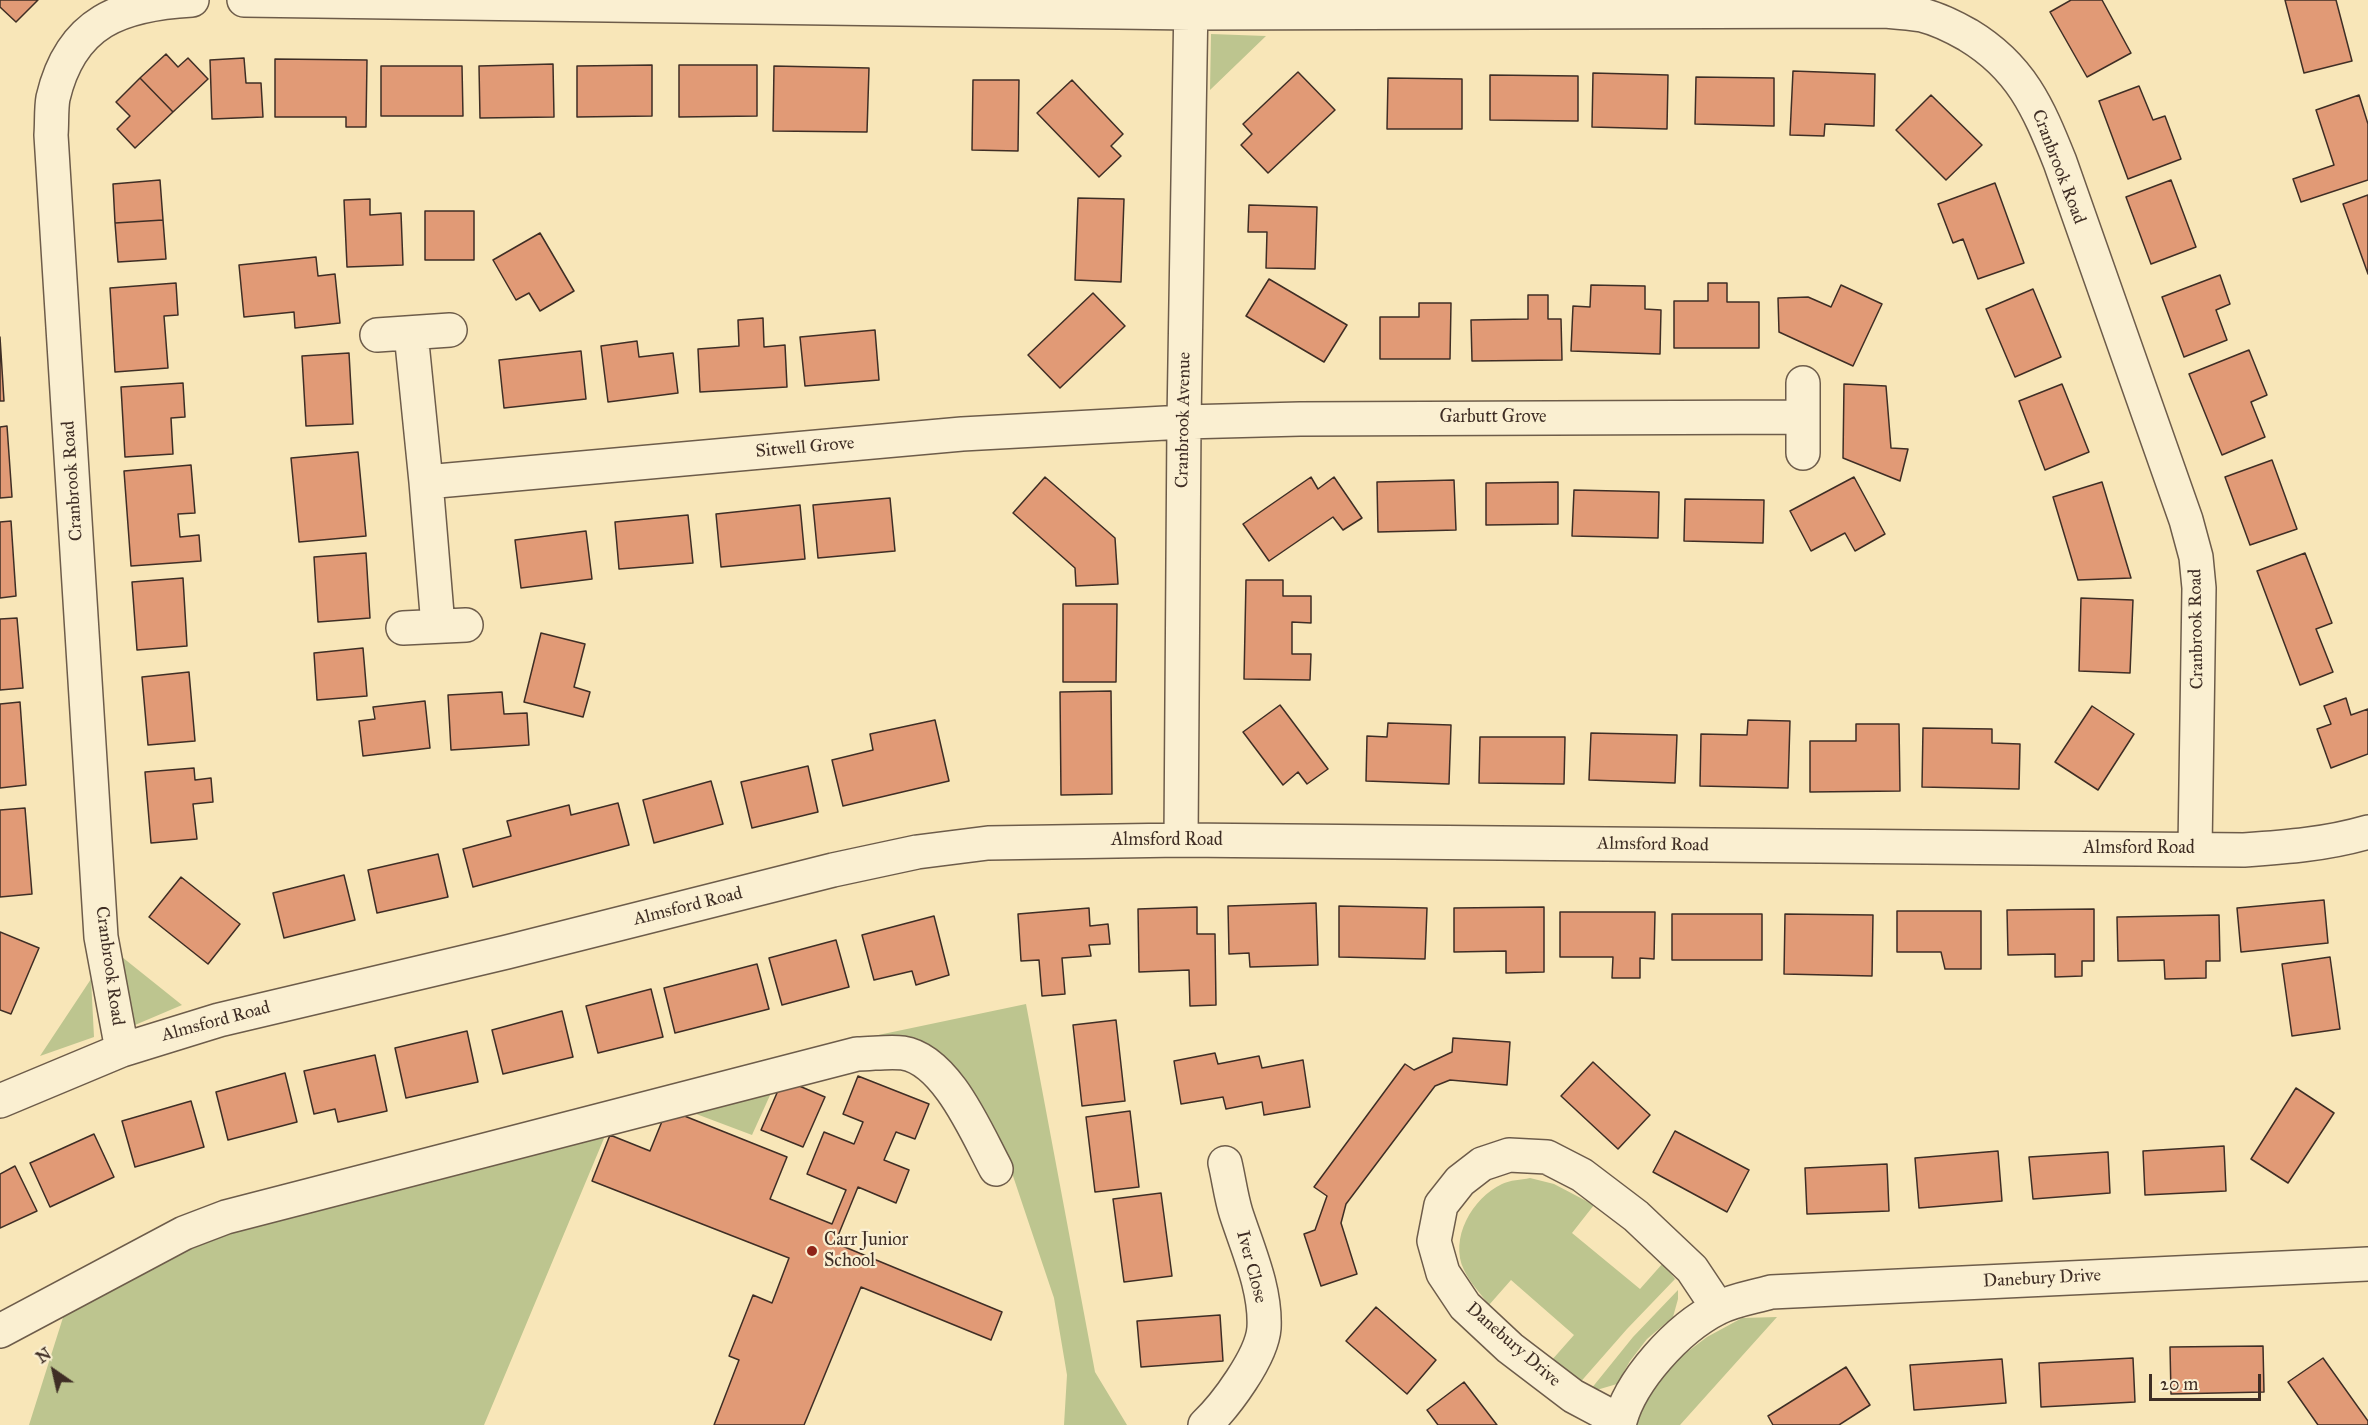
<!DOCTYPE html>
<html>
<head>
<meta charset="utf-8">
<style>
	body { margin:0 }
	#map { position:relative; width:2368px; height:1425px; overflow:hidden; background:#f8e6b8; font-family:"IM FELL Great Primer",serif }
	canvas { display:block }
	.north { position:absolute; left:24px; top:1341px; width:60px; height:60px; -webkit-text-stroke:4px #faefd1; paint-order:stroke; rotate:326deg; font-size:16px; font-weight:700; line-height:24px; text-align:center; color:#3f2e25 }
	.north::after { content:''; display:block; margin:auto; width:21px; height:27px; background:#3f2e25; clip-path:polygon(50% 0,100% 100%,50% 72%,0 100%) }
	.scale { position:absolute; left:2149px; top:1374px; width:112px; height:27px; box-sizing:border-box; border:3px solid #3f2e25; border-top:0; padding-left:8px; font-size:18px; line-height:21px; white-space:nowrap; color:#3f2e25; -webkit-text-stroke:4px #faefd1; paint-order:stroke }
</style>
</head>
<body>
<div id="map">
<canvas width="2368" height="1425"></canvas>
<div class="north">N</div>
<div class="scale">20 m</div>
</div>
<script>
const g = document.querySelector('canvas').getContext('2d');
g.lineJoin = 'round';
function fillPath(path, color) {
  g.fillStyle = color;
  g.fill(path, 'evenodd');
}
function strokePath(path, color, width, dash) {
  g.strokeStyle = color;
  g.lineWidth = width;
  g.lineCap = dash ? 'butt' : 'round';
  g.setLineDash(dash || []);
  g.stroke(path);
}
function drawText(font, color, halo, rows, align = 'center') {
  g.font = font + ' "IM FELL Great Primer",serif';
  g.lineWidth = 4.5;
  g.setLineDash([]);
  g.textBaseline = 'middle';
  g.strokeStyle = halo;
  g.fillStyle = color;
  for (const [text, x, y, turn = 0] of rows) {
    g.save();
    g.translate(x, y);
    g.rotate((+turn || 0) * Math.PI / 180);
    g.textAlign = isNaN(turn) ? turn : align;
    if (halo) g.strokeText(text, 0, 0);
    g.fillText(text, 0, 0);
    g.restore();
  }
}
fillPath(new Path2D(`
	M1211 34 1266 36 1210 90Z
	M122 957 182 1005 135 1025Z
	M91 979 94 1037 40 1056Z
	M1026 1004 1095 1372 1127 1425H1064L1067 1375 1054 1298 1013 1176 964 1082 845 1042Z
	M776 1082 752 1135 683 1109Z
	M610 1124 484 1425H29L66 1308 216 1230Z
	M1530 1178 1554 1184 1594 1205 1572 1233 1640 1289 1663 1263 1675 1279 1627 1329 1577 1386 1551 1361 1574 1335 1511 1280 1489 1305C1481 1294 1470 1283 1464 1270 1449 1239 1472 1198 1502 1184 1510 1180 1521 1180 1530 1178Z
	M1678 1290V1299L1673 1317 1647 1339 1630 1361 1617 1384 1600 1389H1591L1633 1337Z
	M1777 1317 1680 1425H1634L1652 1389 1674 1362 1707 1337 1742 1318Z`), '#bdc58f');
const building = new Path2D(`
	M0 0H38L16 22 0 7Z
	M2071 0H2102L2131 53 2087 77 2050 12Z
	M2285 0H2336L2352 61 2304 73Z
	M166 54 178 67 188 58 208 79 173 112 140 78Z
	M244 58 246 83H261L263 117 212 119 210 60Z
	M275 59 367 60 366 127H346V117H275Z
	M553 64 554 117 480 118 479 66Z
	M652 65V116L577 117V66Z
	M679 65H757V116L679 117Z
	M381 66H462L463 116H381Z
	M774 66 869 68 867 132 773 131Z
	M1793 71 1875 74 1874 126 1825 124 1824 136 1790 135Z
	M1298 72 1335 110 1268 173 1241 145 1252 134 1243 124Z
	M1593 73 1668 75 1667 129 1592 127Z
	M1490 75 1578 76V121L1490 120Z
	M1696 77 1774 78V126L1695 124Z
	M140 78 173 112 135 148 117 129 130 116 116 102Z
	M1388 78 1462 79V129H1387Z
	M973 80H1019L1018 151 972 150Z
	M1072 80 1123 134 1111 146 1121 156 1099 177 1037 113Z
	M2139 86 2153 120 2165 116 2181 159 2128 179 2099 101Z
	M1931 95 1982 145 1946 180 1896 130Z
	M2359 95 2368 124V180L2301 202 2293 179 2334 165 2316 110Z
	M160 180 163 220 115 223 113 184Z
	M2171 180 2196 247 2151 264 2126 197Z
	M1995 183 2024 263 1978 279 1963 239 1953 243 1938 204Z
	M2368 195V274L2343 204Z
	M1078 198 1124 199 1121 282 1075 280Z
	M370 199V215L401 213 403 265 347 267 344 200Z
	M1249 205 1317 207 1315 269 1266 268 1267 232H1248Z
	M425 211H474V260H425Z
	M163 220 166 259 118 262 115 223Z
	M540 233 574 291 540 311 529 293 516 300 493 260Z
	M316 257 318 276 335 274 340 323 295 328 294 312 244 317 239 265Z
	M2220 275 2230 304 2216 310 2227 340 2184 357 2162 297Z
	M1269 279 1347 325 1324 362 1246 316Z
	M176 283 178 315 164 316 168 368 115 372 110 288Z
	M1708 283H1727V302H1759V348H1674V301H1708Z
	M1591 285 1645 286V309L1661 310 1660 354 1571 351 1573 306 1590 307Z
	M1841 285 1882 304 1853 366 1779 332 1778 298 1808 297 1831 307Z
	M2033 289 2061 357 2015 377 1986 309Z
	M1093 293 1125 326 1060 388 1028 355Z
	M1528 295H1548V319H1561L1562 360 1472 361 1471 320 1528 319Z
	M1419 303H1451L1450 359H1380V317H1419Z
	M763 318 764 347 785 345 787 387 700 392 698 349 739 346 738 320Z
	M875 330 879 380 805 386 800 337Z
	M0 337 4 401H0Z
	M637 341 639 357 673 353 678 393 608 402 601 346Z
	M2249 350 2267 395 2251 402 2265 437 2222 455 2189 374Z
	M581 351 586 399 504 408 499 360Z
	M349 353 353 424 306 426 302 356Z
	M183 383 185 417 171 418 173 454 125 457 121 387Z
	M1844 384 1886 386 1891 448 1908 449 1900 481 1843 458Z
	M2062 384 2089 452 2045 470 2019 401Z
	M7 426 12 497 0 498V427Z
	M358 452 366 536 299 542 291 458Z
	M2272 460 2297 529 2250 545 2225 477Z
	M191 465 195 513 178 514 180 537 199 535 201 561 131 566 124 471Z
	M1045 477 1115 538 1118 584 1076 586 1075 568 1013 513Z
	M1311 477 1318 489 1334 477 1362 518 1343 530 1333 517 1269 561 1243 524Z
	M1854 477 1885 534 1855 551 1845 533 1811 551 1790 511Z
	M1454 480 1456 530 1378 532 1377 482Z
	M1558 482V524L1486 525V483Z
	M2102 482 2131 578 2078 580 2053 497Z
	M1574 490 1659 492 1658 538 1572 536Z
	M890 498 895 551 818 558 813 505Z
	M1685 499 1764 500 1763 543 1684 541Z
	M800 505 805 559 721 567 716 514Z
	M688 515 693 563 619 569 615 522Z
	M11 521 16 596 0 598V522Z
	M586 531 592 579 521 588 515 540Z
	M366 553 370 618 318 622 314 557Z
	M2305 553 2332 623 2316 629 2333 672 2300 685 2257 571Z
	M183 578 187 646 137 650 132 582Z
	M1246 580H1283V596H1311V623L1292 622V654H1311L1310 680 1244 679Z
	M2081 598 2133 600 2130 673 2079 671Z
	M1063 604H1117L1116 682H1063Z
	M17 618 23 688 0 690V619Z
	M541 633 585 644 574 687 590 692 583 717 524 702Z
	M363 648 367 696 317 700 314 653Z
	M189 672 195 741 148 745 142 677Z
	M1111 691 1112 794 1061 795 1060 692Z
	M502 692 504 714 527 713 529 745 451 750 448 695Z
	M2346 698 2351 715 2368 709V754L2331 768 2317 729 2331 724 2324 706Z
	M425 701 430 748 363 756 359 721 375 719 373 707Z
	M20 702 26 785 0 788V704Z
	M1280 705 1328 769 1307 784 1298 772 1283 785 1243 732Z
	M2092 706 2134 734 2098 790 2055 762Z
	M935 720 949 781 843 806 832 760 873 750 870 734Z
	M1748 720 1790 721 1788 788 1700 786 1701 734 1747 735Z
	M1388 723 1451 725 1449 784 1366 781 1367 736 1387 737Z
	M1856 724H1899L1900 791 1810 792V741H1856Z
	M1923 728 1992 729V743L2020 744 2019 789 1922 787Z
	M1591 733 1677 735 1675 783 1589 780Z
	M1480 737H1565L1564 784 1479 783Z
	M808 766 818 812 752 828 741 782Z
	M194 768 195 780 211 778 213 802 193 804 197 839 151 843 145 772Z
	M711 781 723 824 654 843 643 800Z
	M618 803 629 845 473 887 463 849 511 836 507 821 569 805 571 815Z
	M25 808 32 894 0 897V810Z
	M438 854 448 897 377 913 368 870Z
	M344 875 355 920 284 938 273 893Z
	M181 877 240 924 208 964 149 917Z
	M2324 900 2328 943 2241 952 2237 908Z
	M1316 903 1318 965 1250 967 1249 953 1229 954 1228 906Z
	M1339 906 1427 908 1425 959 1339 957Z
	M1197 907V934H1215L1216 1005 1190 1006 1189 970 1139 972 1138 909Z
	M1544 907V972L1506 973V951L1454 952V908Z
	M1089 908 1090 926 1108 924 1110 944 1089 945 1091 956 1062 958 1065 994 1042 996 1039 960 1021 961 1018 914Z
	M2094 909V961H2082V976L2055 977V954L2008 955 2007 910Z
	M1897 911H1981V969H1945L1941 952H1897Z
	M1560 912H1655L1654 959 1640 958V978H1612L1613 957H1560Z
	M1672 914H1762V960H1672Z
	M1785 914 1873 915 1872 976 1784 974Z
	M2219 915 2220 961H2206V978L2165 979 2164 960 2118 961 2117 917Z
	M934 916 949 975 916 985 912 971 874 980 862 935Z
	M0 932 39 948 11 1014 0 1010Z
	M836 940 849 987 782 1005 769 958Z
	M2330 957 2340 1029 2292 1036 2282 964Z
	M757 964 769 1009 675 1033 664 988Z
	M651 989 663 1037 598 1053 586 1006Z
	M562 1011 573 1057 503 1074 492 1030Z
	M1116 1020 1125 1101 1082 1106 1073 1025Z
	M467 1031 478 1082 406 1098 395 1048Z
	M1453 1038 1510 1042 1507 1085 1450 1080 1435 1086 1346 1204 1341 1223 1357 1274 1321 1286 1304 1234 1315 1230 1327 1196 1314 1187 1405 1064 1414 1070 1452 1052Z
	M1215 1053 1218 1064 1259 1056 1262 1068 1303 1060 1310 1107 1264 1115 1262 1102 1226 1109 1223 1097 1181 1104 1174 1061Z
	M375 1055 387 1111 338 1122 335 1109 314 1114 304 1071Z
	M1593 1062 1650 1115 1618 1149 1561 1096Z
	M285 1073 297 1122 228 1140 216 1092Z
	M858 1076 929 1104 915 1139 896 1132 884 1160 909 1170 896 1203 858 1187 835 1243 1002 1312 991 1340 861 1287 804 1425H714L739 1360 729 1356 753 1295 772 1303 789 1258 592 1181 610 1135 650 1151 667 1109 787 1157 770 1199 832 1224 846 1190 807 1174 824 1132 854 1144 863 1122 843 1114Z
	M783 1079 825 1097 803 1147 761 1130Z
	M2296 1088 2334 1113 2288 1183 2251 1159Z
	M191 1101 204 1147 135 1167 122 1121Z
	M1130 1111 1139 1187 1095 1192 1086 1117Z
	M1675 1131 1749 1170 1727 1212 1653 1172Z
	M94 1134 114 1177 50 1207 30 1163Z
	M2224 1146 2226 1191 2145 1195 2143 1151Z
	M1998 1151 2002 1201 1919 1208 1915 1158Z
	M2108 1152 2110 1193 2033 1199 2029 1157Z
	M1887 1164 1889 1211 1807 1214 1805 1168Z
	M15 1166 37 1211 0 1228V1174Z
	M1161 1193 1172 1276 1124 1282 1113 1199Z
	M1376 1307 1436 1360 1407 1394 1346 1341Z
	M1220 1315 1223 1361 1141 1367 1137 1321Z
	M2263 1346 2264 1392 2171 1394 2170 1347Z
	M2133 1358 2135 1402 2041 1407 2039 1363Z
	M2323 1358 2368 1421V1425H2318L2288 1382Z
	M2002 1359 2006 1403 1914 1410 1910 1365Z
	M1846 1367 1870 1405 1839 1425H1773L1768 1416Z
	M1464 1382 1497 1425H1438L1427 1410Z`);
fillPath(building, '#e19a76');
strokePath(building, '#3f2e25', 1.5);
const minor = new Path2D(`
	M244 0 1191 13 1885 11C1897 12 1910 13 1922 15 1938 19 1954 27 1968 35 2021 67 2038 107 2060 162L2186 520 2196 557 2199 588 2195 849
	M411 333 426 482 438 626
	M377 335 450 330
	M1803 383V453
	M426 482 962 434 1184 422 1300 419 1803 417
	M403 628 466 625
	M1181 840 1184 422 1191 0
	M122 1050 101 937 51 135C52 123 51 109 53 98 71 21 121 4 192 0
	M0 1101 122 1050 219 1020 507 952 833 870 917 852 988 843 1181 840 2244 850C2286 847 2327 844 2368 832
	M0 1331 184 1233 226 1217 857 1054C872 1054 889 1051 903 1053 947 1060 977 1134 996 1169
	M1620 1421 1573 1396 1510 1348 1465 1306 1443 1273 1434 1241 1441 1205 1460 1181 1482 1164 1509 1155 1547 1157 1582 1175 1636 1216 1692 1269 1718 1308
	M1205 1425C1225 1406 1262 1357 1264 1328 1266 1289 1248 1250 1236 1213 1231 1197 1229 1180 1225 1163
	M1619 1425C1629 1381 1678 1328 1718 1308 1734 1300 1754 1297 1771 1292L2368 1264`);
strokePath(minor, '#6d5c4a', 36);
strokePath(minor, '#faefd1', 33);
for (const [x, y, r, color] of [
	[812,1251,6,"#8f2418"]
]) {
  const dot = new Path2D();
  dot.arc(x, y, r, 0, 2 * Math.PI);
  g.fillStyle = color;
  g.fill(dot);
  strokePath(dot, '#faefd1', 2);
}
drawText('18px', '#3f2e25', '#faefd1', [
	["Cranbrook Road",2058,167,69],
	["Garbutt Grove",1493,418],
	["Cranbrook Avenue",1184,420,-89],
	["Sitwell Grove",805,448,-5],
	["Cranbrook Road",73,481,-94],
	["Cranbrook Road",2197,629,-91],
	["Almsford Road",1167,841],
	["Almsford Road",1653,845,1],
	["Almsford Road",2139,849],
	["Almsford Road",688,907,-14],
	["Cranbrook Road",109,966,82],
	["Almsford Road",216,1022,-15],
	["Iver Close",1251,1267,75],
	["Danebury Drive",2042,1279,-3],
	["Danebury Drive",1513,1345,41]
]);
drawText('18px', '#3f2e25', '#faefd1', [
	["Carr Junior",824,1241],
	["School",824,1262]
], 'left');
</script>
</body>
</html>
